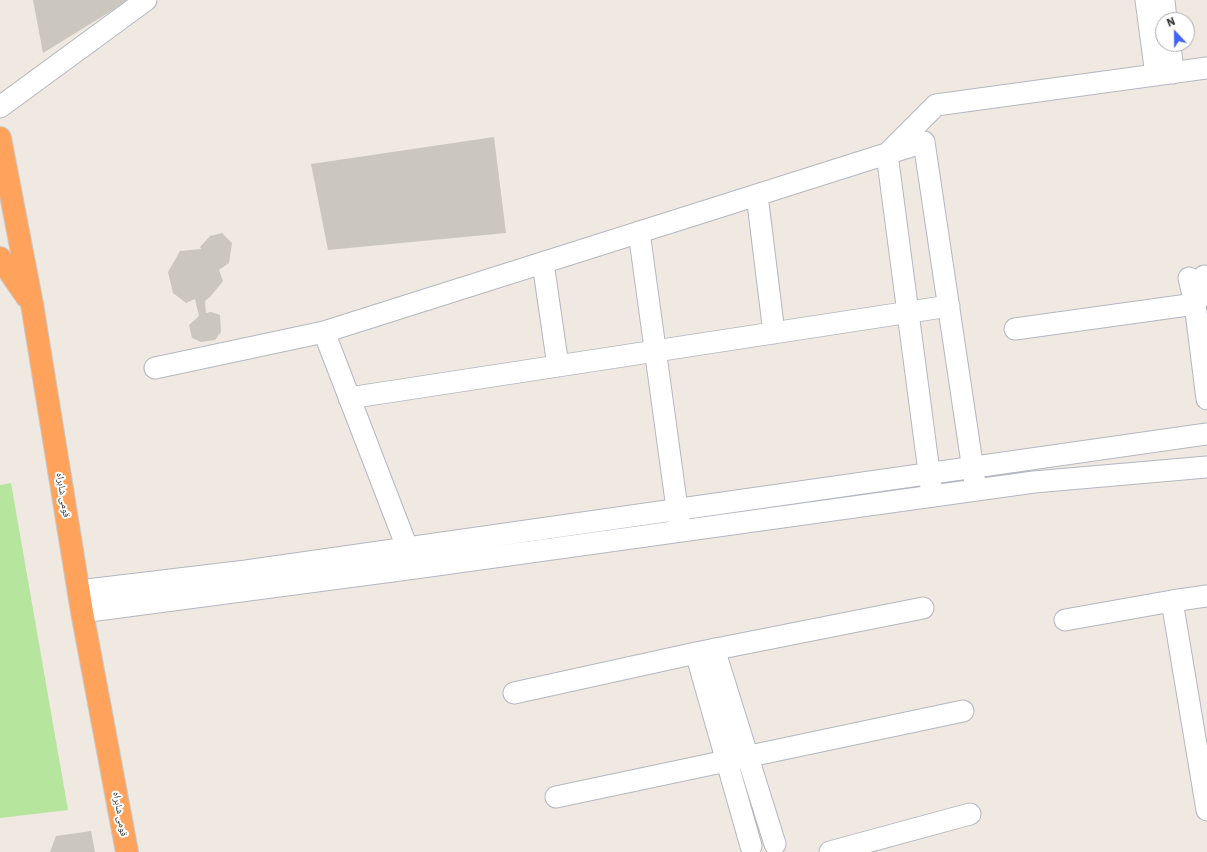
<!DOCTYPE html>
<html>
<head>
<meta charset="utf-8">
<style>
	body { margin:0 }
	#map { position:relative; width:1207px; height:852px; overflow:hidden; background:#efe9e1; font-family:"IBM Plex Sans",sans-serif }
	canvas { display:block }
	.north { position:absolute; left:1155px; top:12px; width:40px; height:40px; box-sizing:border-box; background:#fff; border:1px solid #ababab; border-radius:50%; rotate:338deg; font-size:11px; font-weight:700; line-height:16px; text-align:center; color:#2e2e2e }
	.north::after { content:''; display:block; margin:auto; width:14px; height:18px; background:#4264fb; clip-path:polygon(50% 0,100% 100%,50% 72%,0 100%) }
</style>
</head>
<body>
<div id="map">
<canvas width="1207" height="852"></canvas>
<div class="north">N</div>
</div>
<script>
const g = document.querySelector('canvas').getContext('2d');
g.lineJoin = 'round';
function fillPath(path, color) {
  g.fillStyle = color;
  g.fill(path, 'evenodd');
}
function strokePath(path, color, width, dash) {
  g.strokeStyle = color;
  g.lineWidth = width;
  g.lineCap = dash ? 'butt' : 'round';
  g.setLineDash(dash || []);
  g.stroke(path);
}
function drawText(font, color, halo, rows, align = 'center') {
  g.font = font + ' "IBM Plex Sans","Noto Naskh Arabic",sans-serif';
  g.lineWidth = 4;
  g.setLineDash([]);
  g.textBaseline = 'middle';
  g.strokeStyle = halo;
  g.fillStyle = color;
  for (const [text, x, y, turn = 0] of rows) {
    g.save();
    g.translate(x, y);
    g.rotate((+turn || 0) * Math.PI / 180);
    g.textAlign = isNaN(turn) ? turn : align;
    if (halo) g.strokeText(text, 0, 0);
    g.fillText(text, 0, 0);
    g.restore();
  }
}
fillPath(new Path2D(`
	M11 483 68 810 0 818V485Z`), '#b6e59e');
fillPath(new Path2D(`
	M33 0H129L43 53Z
	M494 137 506 233 328 250 311 164Z
	M222 233 232 243 229 263 219 270 223 281 210 297 205 301 206 313 211 312 220 315 221 332 215 340 201 342 192 338 189 325 199 316 195 299 186 303 173 293 168 272 180 251 201 249 200 247 210 236Z
	M91 831 95 852H50L56 836Z`), '#cbc7bf');
const street = new Path2D(`
	M1146 0 1156 75
	M1164 0 1166 20
	M1170 44 1173 73
	M0 107 146 0
	M757 195 774 333
	M639 232 679 523
	M543 263 558 366
	M1204 276 1207 295
	M1189 278 1195 304 1207 399
	M1015 329 1195 304
	M155 368 324 332
	M349 398 949 306
	M931 487 887 154 936 105 1207 68
	M415 568 324 332 924 142 976 490
	M79 591 246 571 1207 434
	M1207 596 1172 601 1207 810
	M82 612 415 568 1034 482 1207 467
	M1065 620 1172 601
	M714 649 775 844
	M696 653 751 846
	M514 693 696 653 923 608
	M556 797 963 711
	M830 852 970 814`);
const highway = new Path2D(`
	M0 138 32 304 82 612 127 852
	M0 258 27 297`);
strokePath(street, '#b4b7c1', 23);
strokePath(highway, '#c9c9c9', 24);
strokePath(street, '#fff', 21);
strokePath(highway, '#ffa35c', 22);
drawText('10px', '#2e2e2e', '#fff', [
	["قومی شاہراہ",63,495,81],
	["قومی شاہراہ",120,814,80]
]);
</script>
</body>
</html>
